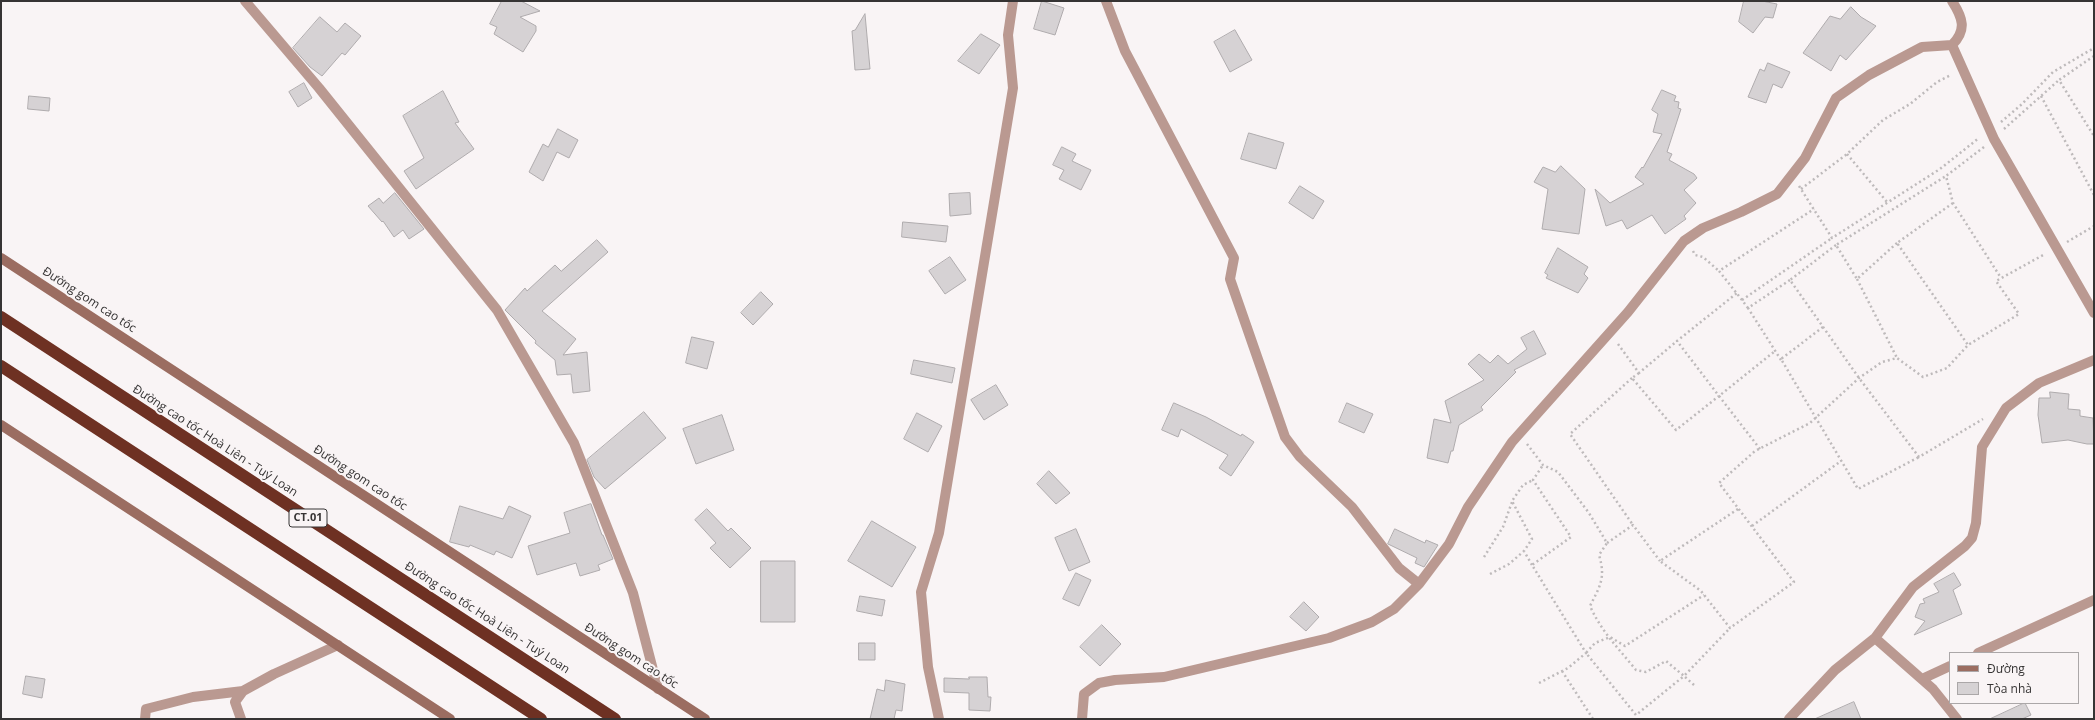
<!DOCTYPE html>
<html>
<head>
<meta charset="utf-8">
<style>
	body { margin:0 }
	#map { position:relative; width:2095px; height:720px; overflow:hidden; background:#f9f4f5; font-family:"Open Sans",sans-serif }
	canvas { display:block }
	.frame { position:absolute; inset:0; border:2px solid #363434; pointer-events:none }
	.legend { position:absolute; left:1949px; top:652px; width:130px; height:52px; box-sizing:border-box; background:#f9f4f5; border:1px solid #aba7a8; margin:0; padding:5px 7px; list-style:none; font-size:12px; color:#363434 }
	.legend li { display:flex; align-items:center; gap:8px; height:20px }
	.legend b { width:20px; border:1px solid #aba7a8 }
</style>
</head>
<body>
<div id="map">
<canvas width="2095" height="720"></canvas>
<div class="frame"></div>
<ul class="legend">
<li><b style="height:5px;background:#9b6d61"></b>Đường</li>
<li><b style="height:11px;background:#d6d2d4"></b>Tòa nhà</li>
</ul>
</div>
<script>
const g = document.querySelector('canvas').getContext('2d');
g.lineJoin = 'round';
function fillPath(path, color) {
  g.fillStyle = color;
  g.fill(path, 'evenodd');
}
function strokePath(path, color, width, dash) {
  g.strokeStyle = color;
  g.lineWidth = width;
  g.lineCap = dash ? 'butt' : 'round';
  g.setLineDash(dash || []);
  g.stroke(path);
}
function drawText(font, color, halo, rows, align = 'center') {
  g.font = font + ' "Open Sans",sans-serif';
  g.lineWidth = 4;
  g.setLineDash([]);
  g.textBaseline = 'middle';
  g.strokeStyle = halo;
  g.fillStyle = color;
  for (const [text, x, y, turn = 0] of rows) {
    g.save();
    g.translate(x, y);
    g.rotate((+turn || 0) * Math.PI / 180);
    g.textAlign = isNaN(turn) ? turn : align;
    if (halo) g.strokeText(text, 0, 0);
    g.fillText(text, 0, 0);
    g.restore();
  }
}
const building = new Path2D(`
	M502 1H521L540 11 520 17 536 26V31L523 52 494 34 497 27 490 24Z
	M1042 1 1064 8 1055 35 1034 29Z
	M1744 1H1762L1777 4 1773 18 1765 17 1753 33 1739 22Z
	M1851 7 1861 17 1876 26 1846 60 1840 55 1831 71 1803 53 1830 16 1840 19Z
	M865 14 870 69 855 70 852 31 855 30Z
	M320 17 337 32 345 23 361 36 345 55 342 53 322 76 310 67 293 48Z
	M1235 30 1252 60 1230 72 1214 42Z
	M981 34 1000 45 979 74 958 61Z
	M1768 63 1790 72 1782 88 1773 84 1766 103 1748 97 1760 69 1764 71Z
	M304 83 312 98 298 107 289 92Z
	M1662 90 1676 96 1674 101 1679 102 1678 108 1681 109 1667 152 1672 154 1669 160 1694 174 1697 178 1684 190 1696 203 1684 216 1686 219 1665 234 1652 215 1627 229 1622 220 1606 226 1595 189 1610 203 1644 184 1635 177 1642 167 1643 168 1662 134 1653 132 1658 114 1652 110Z
	M443 91 459 122 455 123 474 149 416 189 404 171 424 158 403 116Z
	M29 96 50 98 49 111 28 109Z
	M558 129 578 140 569 158 557 152 543 181 529 172 543 144 548 147Z
	M1249 133 1284 143 1276 169 1241 159Z
	M1062 147 1076 154 1072 161 1091 170 1081 190 1059 179 1064 170 1053 165Z
	M1561 166 1585 189 1579 234 1542 229 1548 189 1534 182 1543 167 1555 172Z
	M1300 186 1324 201 1313 219 1289 203Z
	M395 193 424 229 409 239 403 230 394 237 383 221 382 222 368 206 379 198 383 203Z
	M970 193 971 214 950 216 949 194Z
	M903 222 948 226 946 242 902 237Z
	M597 240 608 252 542 311 576 339 563 355 587 352 590 391 573 393 571 374 557 375 555 360 535 343 536 341 505 310 525 288 527 291 555 265 561 271Z
	M1558 248 1588 267 1584 274 1588 278 1578 293 1546 278 1548 275 1545 273Z
	M950 257 966 280 945 294 929 271Z
	M761 292 773 304 753 325 741 313Z
	M1534 331 1546 354 1514 370 1516 372 1481 407 1483 410 1459 425 1453 451H1451L1448 463 1427 458 1434 419 1451 423 1445 401 1484 380 1468 364 1479 354 1490 363 1498 355 1508 364 1527 349 1521 338Z
	M692 337 714 342 707 369 686 363Z
	M914 360 955 368 952 383 911 374Z
	M996 385 1008 405 984 420 971 400Z
	M2050 392 2069 394 2068 409 2080 410V416L2093 418 2094 444H2087L2068 440 2042 443 2038 415 2039 398H2050Z
	M1174 403 1206 417 1241 436 1242 434 1254 442 1231 476 1219 468 1228 455 1181 429 1178 437 1162 430Z
	M1347 403 1373 414 1364 433 1339 422Z
	M644 412 666 438 605 489 594 477 587 460Z
	M917 413 942 426 928 452 904 439Z
	M722 415 734 450 696 464 683 429Z
	M1049 471 1070 493 1056 504 1037 484Z
	M591 504 602 535H603L613 559 598 565 600 570 580 576 576 563 537 575 528 546 570 533 564 513Z
	M460 506 503 519 509 506 531 516 512 558 496 551 494 555 470 545 469 547 450 542Z
	M707 509 728 531 731 528 751 548 730 568 710 548 716 543 695 520Z
	M872 521 916 547 892 587 848 561Z
	M1076 529 1090 562 1069 571 1055 538Z
	M1395 529 1425 543 1426 540 1438 545 1424 567 1415 563 1417 558 1388 544Z
	M761 561H795V622H761Z
	M1076 573 1091 580 1079 606 1063 599Z
	M1954 573 1961 585 1953 590 1962 614 1914 635 1925 621 1915 617 1920 604 1925 603 1923 599 1939 592 1934 584Z
	M860 596 885 600 882 616 857 611Z
	M1304 602 1319 617 1306 631 1290 617Z
	M1102 625 1121 644 1100 666 1080 647Z
	M859 643H875V660H859Z
	M26 676 45 679 42 698 23 694Z
	M969 677H987L988 697H991L990 711 969 710V693L944 692V678L969 679Z
	M886 680 905 684 902 711 896 710 894 719H870L877 689 884 691Z
	M1854 702 1861 719H1815Z
	M2025 703 2031 715 2022 719H1990Z`);
fillPath(building, '#d6d2d4');
strokePath(building, '#afabad', 1);
strokePath(new Path2D(`
	M2094 56 2059 80 2094 136
	M2041 96 2094 195
	M2001 122 2022 104 2053 72 2094 48
	M2004 129 2059 80
	M1984 147 1946 176 1953 203 2001 278
	M1847 154 1887 202
	M1799 186 1832 238 1940 169 1979 138
	M1801 189 1847 154 1883 120 1910 104 1937 82 1951 75
	M1953 203 1897 243 1968 345
	M2067 242 2094 226
	M1897 243 1857 279 1836 245 1946 176
	M1836 245 1790 280 1859 378 1919 457 1983 419
	M1693 251 1695 255 1703 257 1719 271
	M1857 279 1897 358
	M1742 300 1719 271 1814 209
	M1748 308 1742 300 1832 238
	M1823 327 1781 359 1858 489 1919 457
	M1618 344 1639 373 1677 341
	M1781 360 1748 308 1790 280
	M1639 373 1632 378 1676 430 1719 396 1677 341 1737 293
	M1632 378 1570 434 1633 525
	M1527 444 1543 465 1558 472 1589 513 1607 543 1599 555C1606 578 1600 586 1590 606 1601 631 1619 649 1636 670L1646 672 1666 661 1684 676 1636 715 1586 653 1595 643 1610 637 1625 646 1704 595
	M1760 449 1719 396 1775 351
	M1738 509 1660 561 1701 591 1730 628 1794 582 1719 483 1755 451 1810 423 1859 378 1882 362 1897 358 1923 377 1947 368 1968 345 2019 314 1996 281 2045 254
	M1752 526 1841 461
	M1607 543 1633 525 1660 561
	M1484 557 1503 527 1512 502
	M1532 565 1524 551 1532 539 1512 501 1523 485 1533 480
	M1490 574 1509 564 1524 551
	M1562 671 1593 719
	M1539 683 1568 668 1586 653 1532 565 1571 537 1533 480 1543 465
	M1694 685 1684 676 1730 628`), '#bebabb', 2.5, [2, 3]);
strokePath(new Path2D(`
	M245 1 319 88 497 310 574 443 633 593 658 689
	M1106 1 1125 51 1234 258 1230 279 1285 437 1300 457 1352 507 1399 568 1419 584
	M1952 45 1994 139 2094 313
	M1875 638 1933 689 1957 719
	M1978 653 2094 600
	M1922 679 1950 666
	M145 719 146 709 193 697 243 691
	M241 719 235 702 243 691 274 674 338 645
	M939 719 928 667 921 592 939 533 1013 88 1008 35 1013 1
	M1082 719 1084 694 1099 683 1115 680 1164 677 1329 638 1372 622 1394 609 1419 584 1449 544 1468 507 1512 442 1628 312 1684 241 1703 228 1741 212 1777 194 1805 158 1836 98 1869 75 1922 47 1952 45C1967 30 1963 18 1952 1
	M1789 719 1835 670 1875 638 1913 587 1965 546 1972 538 1976 523 1982 447 2006 408 2039 383 2094 360`), '#ba9991', 10);
strokePath(new Path2D(`
	M1 258 705 719
	M1 425 450 719`), '#9b6d61', 10);
strokePath(new Path2D(`
	M1 317 615 719
	M1 366 541 719`), '#6e3123', 12);
for (const [x, y, w] of [
	[308,518,38]
]) {
  const box = new Path2D();
  box.roundRect(x - w / 2, y - 9, w, 18, 3);
  g.fillStyle = '#f9f4f5';
  g.fill(box);
  strokePath(box, '#363434', 1);
}
drawText('bold 11px', '#363434', null, [
	["CT.01",308,518]
]);
drawText('12px', '#363434', '#f9f4f5', [
	["Đường gom cao tốc",89,300,33],
	["Đường cao tốc Hoà Liên - Tuý Loan",215,441,33],
	["Đường gom cao tốc",360,478,33],
	["Đường cao tốc Hoà Liên - Tuý Loan",487,618,33],
	["Đường gom cao tốc",631,656,33]
]);
</script>
</body>
</html>
